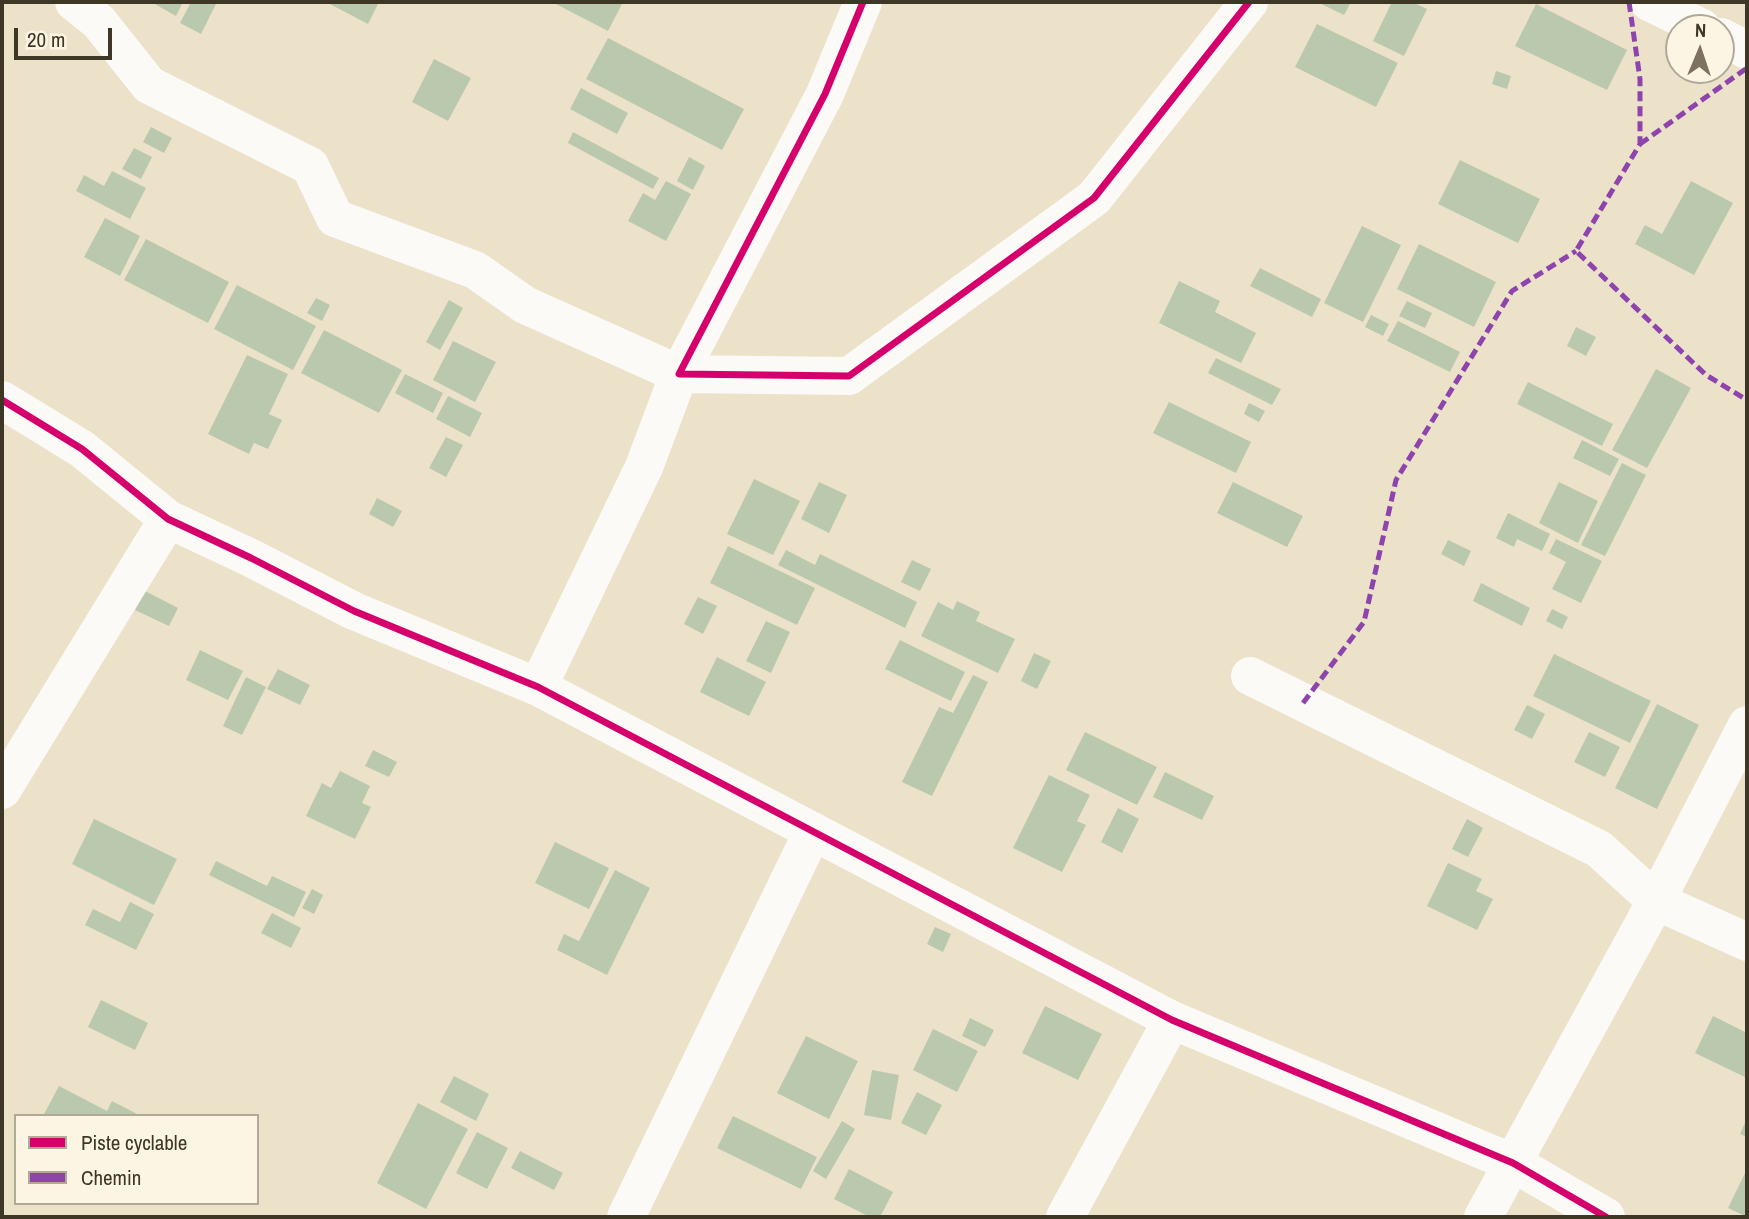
<!DOCTYPE html>
<html>
<head>
<meta charset="utf-8">
<style>
	body { margin:0 }
	#map { position:relative; width:1749px; height:1219px; overflow:hidden; background:#ece1c9; font-family:"Archivo Narrow",sans-serif }
	canvas { display:block }
	.frame { position:absolute; inset:0; border:4px solid #3f3726; pointer-events:none }
	.legend { position:absolute; left:14px; top:1114px; width:245px; height:91px; box-sizing:border-box; background:#fdf5e4; border:2px solid #b1a998; margin:0; padding:9px 12px; list-style:none; font-size:21px; color:#3f3726 }
	.legend li { display:flex; align-items:center; gap:14px; height:35px }
	.legend b { width:35px; border:2px solid #b1a998 }
	.north { position:absolute; left:1665px; top:14px; width:70px; height:70px; box-sizing:border-box; background:#fdf5e4; border:2px solid #b1a998; border-radius:50%; rotate:2deg; font-size:19px; font-weight:700; line-height:28px; text-align:center; color:#3f3726 }
	.north::after { content:''; display:block; margin:auto; width:24px; height:32px; background:#7c725f; clip-path:polygon(50% 0,100% 100%,50% 72%,0 100%) }
	.scale { position:absolute; left:14px; top:28px; width:98px; height:32px; box-sizing:border-box; border:4px solid #3f3726; border-top:0; padding-left:9px; font-size:21px; line-height:24px; white-space:nowrap; color:#3f3726; -webkit-text-stroke:5px #fdf5e4; paint-order:stroke }
</style>
</head>
<body>
<div id="map">
<canvas width="1749" height="1219"></canvas>
<div class="frame"></div>
<ul class="legend">
<li><b style="height:9px;background:#d6006c"></b>Piste cyclable</li>
<li><b style="height:9px;background:#8e44ad"></b>Chemin</li>
</ul>
<div class="north">N</div>
<div class="scale">20 m</div>
</div>
<script>
const g = document.querySelector('canvas').getContext('2d');
g.lineJoin = 'round';
function fillPath(path, color) {
  g.fillStyle = color;
  g.fill(path, 'evenodd');
}
function strokePath(path, color, width, dash) {
  g.strokeStyle = color;
  g.lineWidth = width;
  g.lineCap = dash ? 'butt' : 'round';
  g.setLineDash(dash || []);
  g.stroke(path);
}
fillPath(new Path2D(`
	M151 2H183L176 16Z
	M191 2H217L201 34 180 23Z
	M326 2H379L368 24Z
	M552 2H623L608 31Z
	M1317 2H1351L1344 15Z
	M1392 2H1412L1427 9 1404 56 1373 41Z
	M1536 4 1627 50 1607 90 1515 46Z
	M1317 24 1398 63 1376 107 1295 67Z
	M608 38 744 109 722 150 586 79Z
	M434 59 471 78 448 121 412 102Z
	M1496 71 1511 76 1507 89 1492 84Z
	M581 88 628 113 617 134 570 109Z
	M151 127 172 138 164 153 143 142Z
	M573 132 659 178 653 189 568 143Z
	M134 148 152 157 141 179 122 169Z
	M689 157 705 166 693 190 677 181Z
	M1460 160 1540 199 1518 243 1438 204Z
	M112 171 146 188 130 219 76 191 84 175 104 186Z
	M666 181 691 194 666 241 628 221 643 193 655 200Z
	M1691 181 1733 203 1694 275 1635 244 1645 225 1662 234Z
	M105 218 140 236 120 276 84 257Z
	M1362 226 1401 245 1363 322 1324 303Z
	M146 239 229 282 208 323 124 280Z
	M1419 244 1496 282 1474 327 1397 289Z
	M1260 268 1321 299 1312 317 1250 286Z
	M1179 281 1220 301 1215 312 1256 333 1241 363 1159 323Z
	M237 285 316 326 293 370 214 329Z
	M316 298 330 305 322 321 307 313Z
	M449 300 463 308 440 350 426 342Z
	M1407 301 1432 313 1425 328 1399 316Z
	M1371 315 1389 324 1383 336 1365 327Z
	M1398 321 1460 352 1450 372 1387 341Z
	M1576 327 1596 337 1586 356 1567 346Z
	M324 330 402 370 379 413 301 373Z
	M453 341 496 362 475 402 433 380Z
	M247 355 288 374 269 414 282 420 268 449 254 443 249 454 208 434Z
	M1216 358 1281 389 1272 405 1208 373Z
	M1656 369 1691 388 1647 468 1612 450Z
	M405 374 443 393 433 413 395 393Z
	M1528 382 1613 424 1602 446 1517 404Z
	M448 396 482 413 470 437 436 419Z
	M1169 402 1251 442 1236 473 1153 433Z
	M1249 403 1265 411 1259 422 1244 414Z
	M446 437 463 445 446 477 429 468Z
	M1582 440 1619 459 1610 476 1573 458Z
	M1622 463 1646 475 1605 556 1581 545Z
	M754 479 800 501 773 555 727 534Z
	M819 482 847 495 829 533 801 519Z
	M1233 482 1303 516 1287 547 1217 513Z
	M1559 482 1598 501 1578 543 1539 523Z
	M377 498 402 511 393 527 369 514Z
	M1508 513 1550 534 1542 551 1517 539 1514 547 1496 538Z
	M1556 539 1602 561 1581 603 1552 589 1566 562 1549 553Z
	M1448 540 1471 551 1464 566 1441 554Z
	M728 546 815 588 797 625 710 583Z
	M786 550 815 565 820 554 917 602 905 628 778 565Z
	M912 560 931 569 920 591 901 582Z
	M1481 583 1530 608 1522 626 1473 601Z
	M145 591 178 608 169 626 135 610Z
	M698 597 717 606 703 634 684 624Z
	M957 601 980 612 976 621 1015 639 998 673 921 636 938 602 953 610Z
	M1552 609 1568 617 1562 629 1546 621Z
	M766 621 790 632 771 673 746 661Z
	M900 640 965 672 951 701 885 669Z
	M200 650 243 671 228 700 186 680Z
	M1034 653 1051 661 1037 689 1021 681Z
	M1554 654 1651 701 1630 743 1533 696Z
	M717 657 766 682 749 716 700 692Z
	M278 669 310 685 300 705 267 689Z
	M973 675 988 682 932 796 902 782 939 707 953 713Z
	M246 677 266 687 242 735 223 726Z
	M1657 704 1699 725 1657 809 1615 788Z
	M1527 705 1545 714 1532 739 1514 730Z
	M1085 732 1157 767 1137 805 1066 770Z
	M1589 732 1620 747 1605 777 1574 762Z
	M373 750 397 762 389 777 365 766Z
	M340 771 370 786 362 803 371 807 355 839 306 816 322 783 331 788Z
	M1165 772 1214 796 1202 820 1153 797Z
	M1049 775 1090 795 1077 821 1086 825 1062 872 1013 848Z
	M1118 808 1139 819 1122 853 1101 842Z
	M94 819 177 859 154 905 72 864Z
	M1467 819 1483 828 1468 857 1452 849Z
	M555 842 609 868 589 909 535 883Z
	M216 861 267 886 272 876 306 892 294 917 209 875Z
	M1448 863 1482 879 1476 891 1493 899 1477 930 1427 906Z
	M615 870 650 888 607 975 557 950 564 934 579 941Z
	M312 889 323 895 314 914 302 908Z
	M130 902 154 914 136 950 85 925 93 909 120 922Z
	M272 913 301 928 291 948 261 933Z
	M935 927 951 934 943 952 927 944Z
	M101 1000 148 1023 135 1050 88 1027Z
	M1045 1006 1102 1034 1078 1080 1022 1053Z
	M1713 1016 1747 1033V1078L1695 1053Z
	M970 1018 994 1030 985 1047 962 1036Z
	M933 1029 978 1051 957 1092 913 1070Z
	M806 1036 858 1061 829 1119 777 1093Z
	M872 1070 899 1075 891 1120 864 1115Z
	M454 1076 489 1094 476 1121 440 1102Z
	M59 1086 107 1111 112 1101 141 1116H43Z
	M917 1092 942 1105 926 1135 901 1123Z
	M418 1103 468 1129 426 1209 377 1183Z
	M733 1116 817 1157 801 1189 717 1148Z
	M1747 1118V1137L1740 1134Z
	M842 1121 855 1129 826 1179 813 1171Z
	M477 1132 508 1148 487 1189 456 1173Z
	M520 1151 563 1173 554 1190 511 1168Z
	M849 1169 893 1192 880 1217H870L834 1199Z
	M1747 1169V1217L1728 1208Z`), '#bac9ae');
strokePath(new Path2D(`
	M74 2 99 22 149 85 310 166 335 218 475 270 525 305 679 374 644 467 538 687
	M863 2 825 94 679 374 849 376 1094 198 1249 2
	M1649 2 1702 28
	M1721 37 1747 50
	M2 400 82 449 168 519 251 558 354 611 538 687 1172 1020 1513 1163 1606 1217
	M1250 676 1599 849 1656 901 1747 942
	M2 790 168 519
	M626 1217 813 831
	M1065 1217 1172 1020
	M1483 1217 1656 901 1747 725`), '#fcfaf7', 38);
strokePath(new Path2D(`
	M1629 2 1640 79V144L1576 251 1706 375 1747 400
	M1640 144 1747 68
	M1303 703 1364 622 1396 480 1512 291 1576 251`), '#8e44ad', 5, [10, 5]);
strokePath(new Path2D(`
	M863 2 825 94 679 374 849 376 1094 198 1249 2
	M2 400 82 449 168 519 251 558 354 611 538 687 1172 1020 1513 1163 1606 1217`), '#d6006c', 7);
</script>
</body>
</html>
